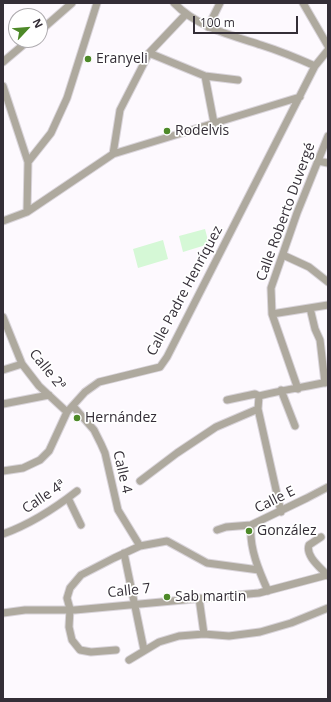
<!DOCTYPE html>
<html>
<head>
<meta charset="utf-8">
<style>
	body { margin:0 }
	#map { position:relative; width:331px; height:702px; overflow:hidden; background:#fdf9fe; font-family:"Open Sans",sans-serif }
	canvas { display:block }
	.frame { position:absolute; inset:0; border:4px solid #342e37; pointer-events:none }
	.north { position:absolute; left:8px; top:8px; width:40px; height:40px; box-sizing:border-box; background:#fff; border:1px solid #aeabaf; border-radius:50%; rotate:64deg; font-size:11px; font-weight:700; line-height:16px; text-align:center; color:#342e37 }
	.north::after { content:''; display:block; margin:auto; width:14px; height:18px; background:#4d8928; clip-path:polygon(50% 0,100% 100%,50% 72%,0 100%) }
	.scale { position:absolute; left:193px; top:16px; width:105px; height:18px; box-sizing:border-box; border:2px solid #342e37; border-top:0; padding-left:5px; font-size:12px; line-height:14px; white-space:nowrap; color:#342e37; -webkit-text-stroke:3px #fff; paint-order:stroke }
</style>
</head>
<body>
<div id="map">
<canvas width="331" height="702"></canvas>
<div class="frame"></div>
<div class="north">N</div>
<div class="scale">100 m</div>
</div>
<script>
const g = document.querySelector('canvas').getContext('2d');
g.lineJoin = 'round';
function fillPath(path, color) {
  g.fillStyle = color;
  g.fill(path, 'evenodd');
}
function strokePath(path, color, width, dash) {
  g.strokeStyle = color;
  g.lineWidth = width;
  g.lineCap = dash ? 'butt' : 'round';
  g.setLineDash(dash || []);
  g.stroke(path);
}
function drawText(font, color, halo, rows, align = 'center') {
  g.font = font + ' "Open Sans",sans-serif';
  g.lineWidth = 3.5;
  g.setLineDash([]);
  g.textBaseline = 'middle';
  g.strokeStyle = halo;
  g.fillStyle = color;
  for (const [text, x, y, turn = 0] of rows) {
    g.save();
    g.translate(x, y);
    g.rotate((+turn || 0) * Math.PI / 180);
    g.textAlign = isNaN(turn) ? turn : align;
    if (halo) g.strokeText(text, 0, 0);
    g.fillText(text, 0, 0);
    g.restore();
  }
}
fillPath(new Path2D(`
	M205 229 209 244 183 252 179 236Z
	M163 240 168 259 138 268 133 249Z`), '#d5f8d6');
const minor = new Path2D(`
	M97 3 67 98 51 133 28 162 27 212 113 154 300 97
	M174 3C197 27 230 35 261 45 280 51 297 58 315 66
	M303 3 328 46
	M208 27 220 3
	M40 31 72 3
	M149 53 205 76 214 123
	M3 62 29 40
	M205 76 238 80
	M3 86 28 162
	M113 154 120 110 140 71 149 53 186 14
	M318 161 328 163
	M3 221 27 212
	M283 255 309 267 328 282
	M310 308 315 329 320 340 325 383
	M272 314 328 305
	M3 317 22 364 39 386 67 412
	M3 370 22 364
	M298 389 272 314 271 288 297 213 328 136
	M281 390 295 426
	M227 400 255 394 259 396
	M3 404 49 395
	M73 406 94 430 101 444 105 453 118 510 140 546
	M3 471 23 468 40 460 49 451 67 412 85 392 99 382 160 367 167 357 315 66 328 50
	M140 481 177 453 216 427 258 409
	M68 498 81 525
	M281 512 258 409 259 396C282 390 305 387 328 382
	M217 530 226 527 251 525
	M3 534C31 524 54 509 77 491
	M321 537 309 545C305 556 321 568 328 576
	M124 553 144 650
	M268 591C259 571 249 548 251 525L307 498 328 487
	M199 598 204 634
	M3 613 25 610H75L259 593 327 575
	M116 650 91 652 80 650 72 640 69 627 70 609 67 598 70 588 81 575 114 558 140 546 167 541 207 563 259 570
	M129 660 159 642 179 636 204 634 229 636 260 632 291 623 328 608`);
strokePath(minor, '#d9d4da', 9);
strokePath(minor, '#aea99e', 7);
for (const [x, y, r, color] of [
	[88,59,4,"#4d8928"],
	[167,131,4,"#4d8928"],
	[77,418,4,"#4d8928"],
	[249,531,4,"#4d8928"],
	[167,597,4,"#4d8928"]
]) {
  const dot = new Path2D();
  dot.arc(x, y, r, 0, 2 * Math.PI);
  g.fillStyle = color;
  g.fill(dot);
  strokePath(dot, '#fff', 1.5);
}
drawText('14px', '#342e37', '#fff', [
	["Eranyeli",96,59],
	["Rodelvis",175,131],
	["Hernández",85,418],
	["González",257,531],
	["Sab martin",175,597]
], 'left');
drawText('14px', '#342e37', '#fff', [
	["Calle Roberto Duvergé",286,212,-70],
	["Calle Padre Henríquez",185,291,-62],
	["Calle 2ª",47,370,51],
	["Calle 4",122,472,77],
	["Calle 4ª",44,497,-34],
	["Calle E",275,500,-26],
	["Calle 7",129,591,-6]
]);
</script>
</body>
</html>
